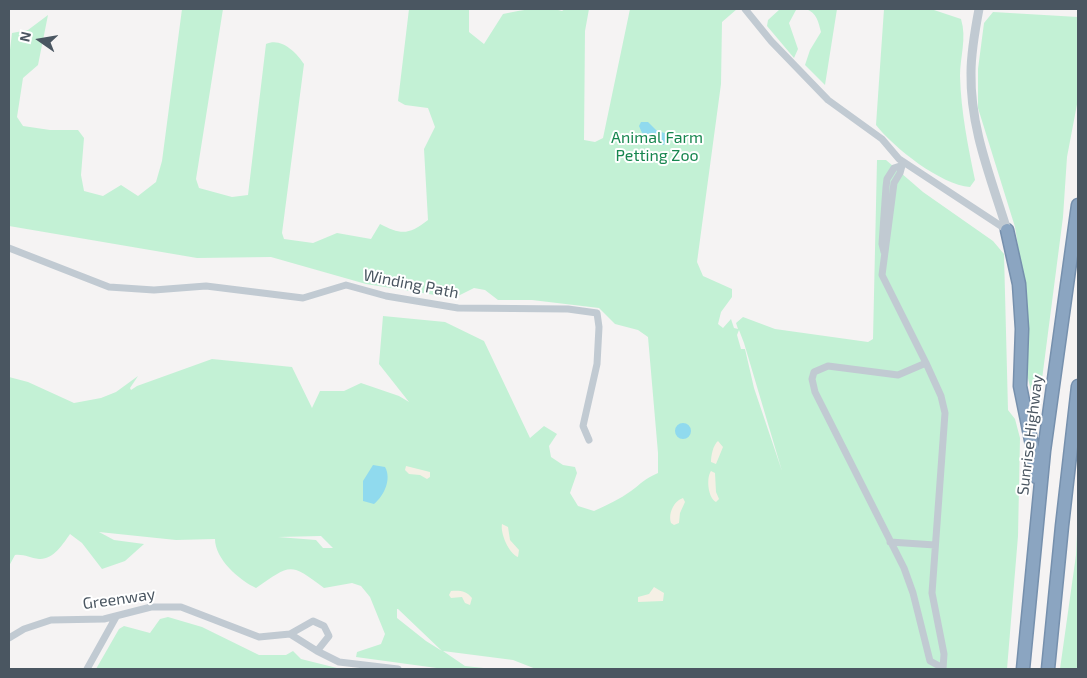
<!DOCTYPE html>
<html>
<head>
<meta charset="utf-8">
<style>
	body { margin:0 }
	#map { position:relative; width:1087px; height:678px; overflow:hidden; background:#f5f3f3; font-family:"Exo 2",sans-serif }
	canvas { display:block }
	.frame { position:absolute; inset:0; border:10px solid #4a5661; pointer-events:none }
	.north { position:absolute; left:15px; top:15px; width:50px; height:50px; -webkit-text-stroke:4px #fff; paint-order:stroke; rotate:283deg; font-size:14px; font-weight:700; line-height:20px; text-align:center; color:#4a5661 }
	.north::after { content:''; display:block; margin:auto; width:18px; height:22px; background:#4a5661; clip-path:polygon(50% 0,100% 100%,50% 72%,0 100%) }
</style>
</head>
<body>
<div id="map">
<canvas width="1087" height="678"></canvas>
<div class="frame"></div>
<div class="north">N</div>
</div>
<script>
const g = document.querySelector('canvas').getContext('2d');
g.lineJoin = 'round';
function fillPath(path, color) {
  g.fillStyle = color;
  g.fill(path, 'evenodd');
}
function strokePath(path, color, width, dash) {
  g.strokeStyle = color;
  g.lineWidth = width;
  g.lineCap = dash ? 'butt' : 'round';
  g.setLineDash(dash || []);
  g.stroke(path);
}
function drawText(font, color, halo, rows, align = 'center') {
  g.font = font + ' "Exo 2",sans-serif';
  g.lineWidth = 4;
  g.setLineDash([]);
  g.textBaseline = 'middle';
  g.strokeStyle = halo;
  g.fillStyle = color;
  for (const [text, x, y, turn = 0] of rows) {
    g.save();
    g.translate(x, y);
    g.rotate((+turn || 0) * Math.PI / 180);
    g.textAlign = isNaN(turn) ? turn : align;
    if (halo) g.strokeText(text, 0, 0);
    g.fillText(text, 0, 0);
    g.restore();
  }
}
fillPath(new Path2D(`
	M182 9H223L196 179 199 188 232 197 248 195 266 44C281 37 296 52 304 64L282 233 284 239 313 243 337 233 371 239 380 224C401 235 409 235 428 220L424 149 435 127 428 108 405 105 398 101 409 9H469V32L484 44 503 14C523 10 543 5 562 11L565 9H589L585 31 584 140 595 142 603 138 630 9H737L722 22 721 84 697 262 703 276 732 289V297L721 312 718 324 723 328 731 319 734 328 738 329 736 323 743 317 775 329 868 342 873 339 877 160H886L923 192 993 241 1004 254 1008 410 1015 419 1020 438 1018 536 1007 669H536L513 660 443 651 465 666 493 669H444L356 657 357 652 381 644 385 634 370 597 361 586 352 583 324 588C289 561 290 565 256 588 239 580 215 559 215 539L176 540 99 532 114 540 144 544 125 561 102 569 82 543 70 534C63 544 53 560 39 559 30 558 24 554 15 555L9 566V377L28 382 74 403 101 398 116 392 138 376 130 388 131 390 137 386 212 359 292 367 312 408 320 391H344L361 383 399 396 409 402 379 364 383 316 445 322 484 341 530 438 544 426 557 434 549 446 551 457 563 465 575 467 577 473 570 493 578 506 594 511C607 505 620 499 631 491 642 483 644 479 658 473V453L648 337 638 330 615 324 599 308 532 300H498L485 290 474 288 454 298 366 284 271 257 197 258 9 226V58L12 33 28 30 48 15 38 65 23 78 17 117 23 126 50 130H78L84 138 81 175 84 191 103 196 121 185 138 196 156 182 162 161ZM739 330 744 343 782 471 754 388 745 349H741L737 335ZM321 536 333 548H323L316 540 278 537ZM397 609H398L442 651 426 641 397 618Z
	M780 9H800L796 10 789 23 798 49 794 58 767 26 768 20Z
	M806 9H837L825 85 805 65 810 50 821 32C818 21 817 13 806 9Z
	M884 9H931L961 19C967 38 960 57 960 76 961 112 968 146 975 180L970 187C941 185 894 148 876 125Z
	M993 12 1078 17V99L1067 157 1063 217 1041 387 1032 395 1025 366 1020 259 1015 227 978 108V69L984 23Z
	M1078 513V669H1060L1076 555Z
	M168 617 202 627 259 655H286L293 651 301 659 341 669H96L119 629 124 626 150 633 160 619Z`), '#c3f1d5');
fillPath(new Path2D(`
	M718 441 723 447 716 464 711 462C711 456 713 445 718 441Z
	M406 466 430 472V477L427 479 420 475 409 474 405 470Z
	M711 471 715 473 716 492 719 499 716 502C708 498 706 478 711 471Z
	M683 498 685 502 680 513 679 523 674 525 671 523C668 513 674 501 683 498Z
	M502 524 508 527 510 540 519 550 518 557C509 554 500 533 502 524Z
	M654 587 664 593 663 601 638 602V597L649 594Z
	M451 591C459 590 467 591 472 598L470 605 465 603 462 597 451 598 449 595Z`), '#f5f0e5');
fillPath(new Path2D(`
	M641 122H648L656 130 667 134 664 145 657 144 652 137 642 133 639 126Z
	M675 431a8 8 0 1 1 16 0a8 8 0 1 1-16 0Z
	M373 465 385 467C392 479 384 496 374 504L363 501V481Z`), '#90daee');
const motorway = new Path2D(`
	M1007 230 1019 284 1022 329 1020 386 1033 450 1036 477
	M1023 669 1044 451 1078 205
	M1048 669 1062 526 1078 386`);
strokePath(motorway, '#7690ad', 15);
strokePath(new Path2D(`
	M745 9 771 41 828 100 882 139 899 159 1007 230
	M903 162 900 173 894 183 882 275 926 363 941 396 945 413 932 593 944 654 943 669
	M9 248 109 287 154 290 206 286 303 298 346 285 386 296 458 308 568 309 597 313 599 327 597 364 583 426 589 440
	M884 252 882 244 886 187 887 179 894 168 900 166
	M926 363 898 375 828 366 814 372 812 379 815 392 904 568 913 593 930 661 943 668
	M890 542 935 545
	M9 638 24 629 51 620 104 619 151 607H181L259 637 290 634 313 621 324 626 329 636 317 651 290 634
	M317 651 339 662 398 669
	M87 669 116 617`), '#c1cad2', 7);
strokePath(new Path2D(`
	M979 9C975 30 971 52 971 73 970 128 991 178 1007 230`), '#c1cad2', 9);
strokePath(motorway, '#8ba5c1', 12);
drawText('16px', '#17864f', '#fff', [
	["Animal Farm",657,138],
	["Petting Zoo",657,156]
]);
drawText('16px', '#4a5661', '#fff', [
	["Winding Path",411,284,11],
	["Sunrise Highway",1030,435,-83],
	["Greenway",119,599,-8]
]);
</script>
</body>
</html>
